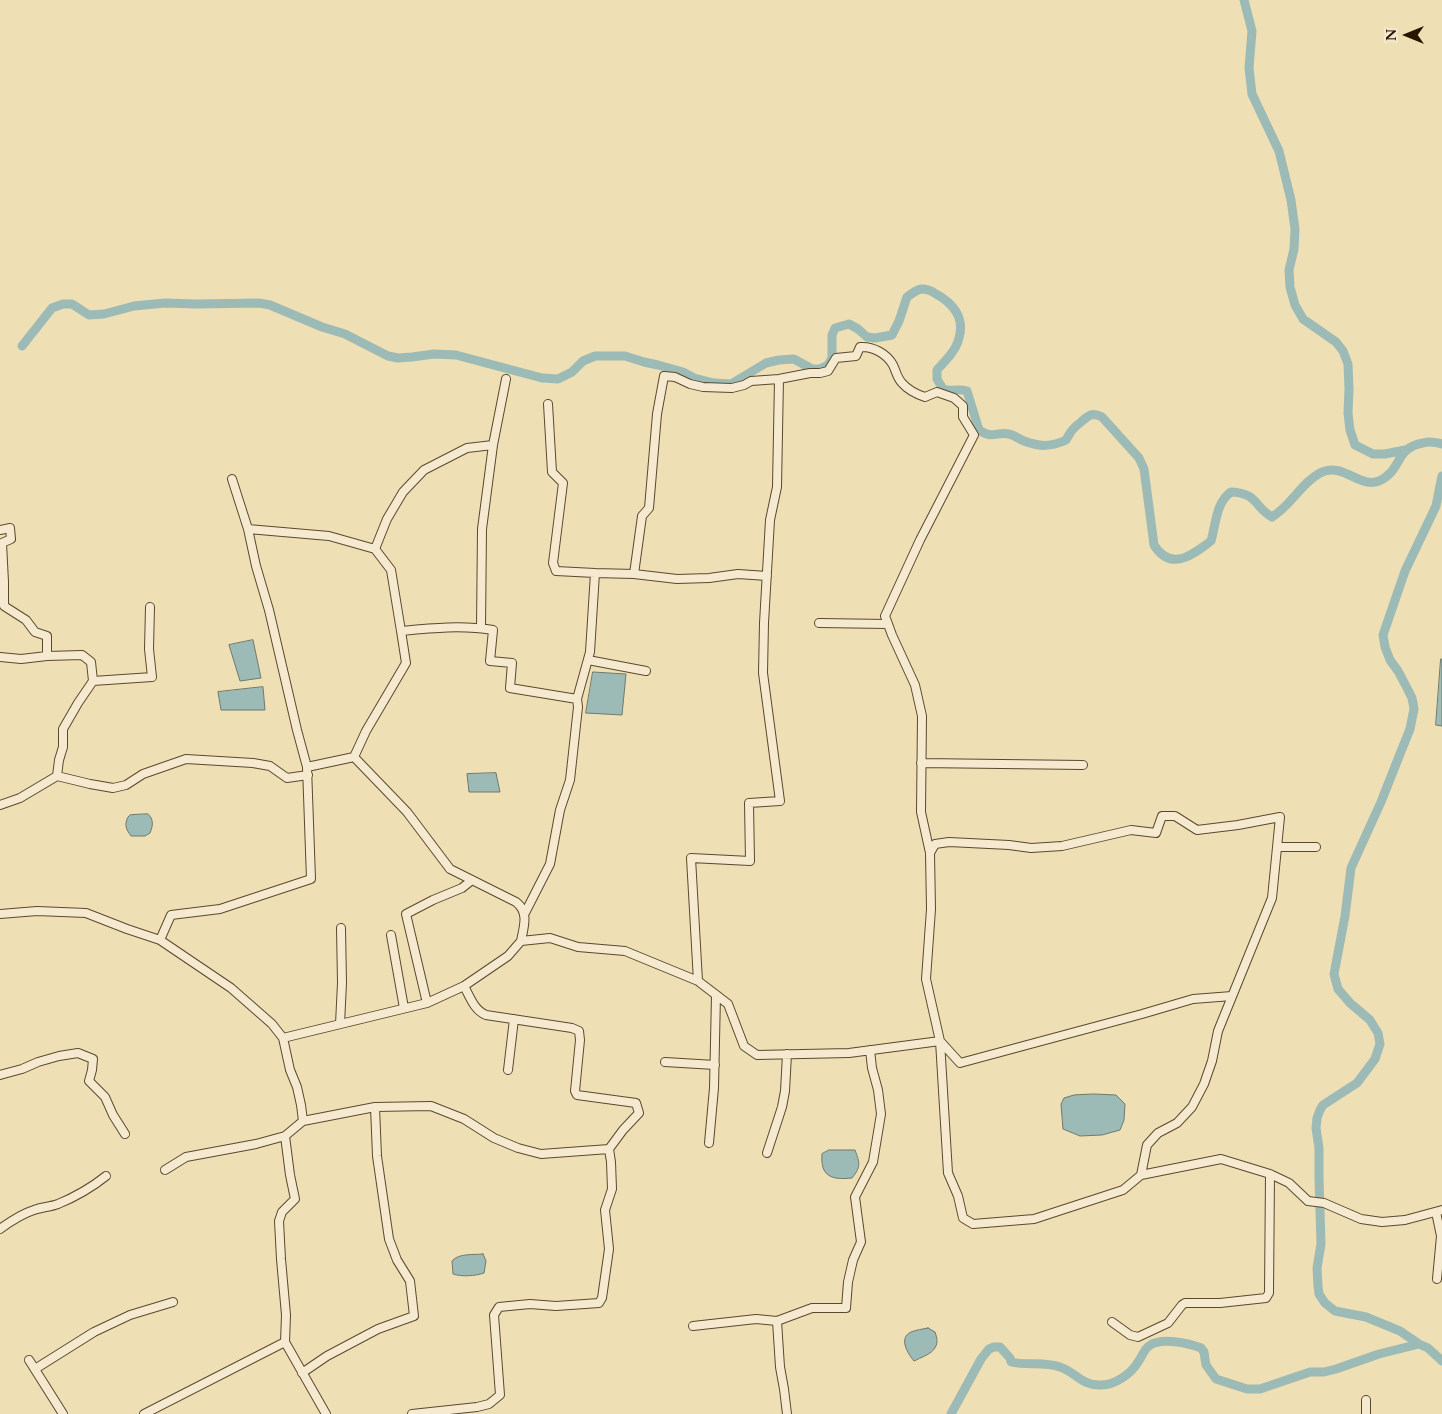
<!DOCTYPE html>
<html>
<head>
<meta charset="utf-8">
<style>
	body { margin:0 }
	#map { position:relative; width:1442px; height:1414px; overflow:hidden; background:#efdfb5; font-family:Cardo,serif }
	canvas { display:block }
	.north { position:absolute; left:1382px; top:10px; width:50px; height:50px; -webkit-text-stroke:4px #f5eacf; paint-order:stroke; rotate:270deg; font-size:14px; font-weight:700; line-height:20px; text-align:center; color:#281700 }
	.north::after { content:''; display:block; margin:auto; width:18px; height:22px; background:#281700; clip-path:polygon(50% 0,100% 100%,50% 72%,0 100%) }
</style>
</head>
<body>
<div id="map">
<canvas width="1442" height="1414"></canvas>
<div class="north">N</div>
</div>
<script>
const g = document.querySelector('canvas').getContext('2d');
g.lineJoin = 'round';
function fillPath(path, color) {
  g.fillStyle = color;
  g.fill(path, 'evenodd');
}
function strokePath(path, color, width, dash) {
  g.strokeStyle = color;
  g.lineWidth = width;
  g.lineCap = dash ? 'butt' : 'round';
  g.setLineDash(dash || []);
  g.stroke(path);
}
const water = new Path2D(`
	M253 640 261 678 240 681 229 645Z
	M1441 659H1442V726L1436 725Z
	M593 672 626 674 622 715 586 713Z
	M263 687 265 710H221L218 692Z
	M496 773 500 792H469L467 774Z
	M148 814C154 819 153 826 150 833L145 836H131C126 829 124 825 128 817L130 815Z
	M1094 1094 1116 1095 1125 1104 1124 1120 1120 1130 1102 1135 1080 1136 1063 1129 1061 1104 1064 1098 1074 1095Z
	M829 1150H855C860 1163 861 1167 852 1178 832 1180 820 1177 822 1154Z
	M483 1254 486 1261 484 1273C475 1276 462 1277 453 1274L452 1261C459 1253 473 1255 483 1254Z
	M928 1328 935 1332C942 1350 929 1354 914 1361 908 1354 898 1338 911 1332 916 1330 923 1329 928 1328Z`);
fillPath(water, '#9cbbb6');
strokePath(water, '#6e796d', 1);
strokePath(new Path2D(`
	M1244 0 1252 31 1249 68 1252 94 1279 151 1291 200 1295 229 1294 249 1289 270 1290 287 1295 305 1303 319 1336 342 1343 351 1348 364 1349 389 1348 413 1350 430 1355 445 1373 454H1385L1405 450
	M22 346 52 308 63 304H72L89 315 104 314 134 306 165 303 197 304 259 303 270 305 322 327 345 334 388 356 398 358 412 357 434 354 456 355 542 378 558 379 572 372 583 361 595 356H625L644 362 658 365 683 372 694 378 714 383 731 384 766 363 779 360 794 359 812 369H820L828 365 832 358V335L835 328 849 324 858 329 867 337 875 338 892 335 899 321 907 297C911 294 916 290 921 289 926 289 932 291 936 294 953 303 965 318 959 338 956 351 945 361 937 370V379L943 389C953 392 959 388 967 391L979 430C994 440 996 431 1009 434 1014 435 1019 439 1024 441 1040 447 1051 447 1066 440 1071 431 1073 428 1081 422 1089 415 1092 412 1102 417L1139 458 1144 469 1154 545C1171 572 1192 555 1211 541 1216 524 1216 502 1231 492 1258 493 1254 507 1272 517 1291 506 1301 483 1320 473 1343 461 1359 489 1379 481 1403 470 1394 448 1423 443 1430 441 1435 442 1442 444
	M1442 476 1436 506 1405 571 1383 635 1385 647 1390 660 1398 671 1407 688 1412 698 1414 709 1410 729 1400 754 1381 802 1351 868 1345 916 1334 974 1338 989 1350 1003 1370 1020 1378 1033 1380 1044 1375 1059 1357 1083 1323 1105 1320 1110 1317 1118 1316 1128 1319 1148V1178L1321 1244 1317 1268 1318 1286 1319 1294 1325 1303 1335 1311 1366 1317 1400 1331 1419 1344 1428 1348 1442 1361
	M951 1414 981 1359 989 1349 994 1347H1000L1010 1358 1011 1362C1027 1366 1044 1361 1060 1367 1076 1372 1081 1386 1101 1385 1115 1385 1131 1374 1138 1362 1142 1357 1144 1349 1149 1346 1161 1337 1188 1343 1201 1348L1204 1352 1206 1365 1216 1379 1247 1389H1260L1310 1372H1324L1336 1369 1379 1354 1419 1344`), '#9cbbb6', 9);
const street = new Path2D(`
	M548 404 552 472 563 483 553 563 556 571 595 573
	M248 529 329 536 375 549 391 570 401 631C432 628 462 625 493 630L490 661 512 663 510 688 577 699
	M0 530 10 528 11 539 2 543 4 582V606L26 620 35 632 47 636V656L82 655 91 662 93 681
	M375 549 387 519 403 492 424 470 467 448 493 445
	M634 574 677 579 709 578 738 574 767 576
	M819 623 888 624
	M481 628 482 529 493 445 506 379
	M0 657 21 659 47 656
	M588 660 646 671
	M354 757 366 731 406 663 401 631
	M921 763 1083 765
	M307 767 354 757 407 812 450 869 516 902C529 912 524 926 521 941
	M57 776 59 760 63 747V729L78 703 93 681 152 677 149 649 150 607
	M0 805 20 798 57 776 90 784 113 788 126 785 143 774 186 759 253 763 270 766 287 778 308 775
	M1278 847H1316
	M930 853 935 844 949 842 1009 845 1031 848 1062 846 1131 830 1156 833 1162 816H1175L1197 830 1238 825 1280 817 1272 898 1218 1031 1212 1061 1204 1084 1192 1107 1177 1123 1158 1133 1147 1145 1141 1175
	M525 913 550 864 560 810 570 780 578 707 577 699 590 652 595 573 634 574 642 516 649 508 657 414 664 376 675 377 690 384 703 387 732 388 744 385 751 381 779 379 810 373H820L828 371 836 358 856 356 860 347C873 346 887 354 893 365 896 371 897 378 902 383 908 390 916 394 925 397L937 392 954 398 963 406V417L974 435 920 540 885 616 892 635 915 685 922 716 921 812 930 853 931 909 926 979 940 1041 960 1063 1142 1014 1193 999 1232 996
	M0 914 37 911 86 913 127 929 160 940 231 988 272 1024 283 1038 427 1003 464 986 508 956 521 941 550 938 578 947 625 951 698 981 728 1004 744 1046 757 1055 849 1053 940 1041 948 1173 958 1196 963 1218 973 1224 1034 1219 1123 1190 1141 1175 1221 1159 1270 1174 1289 1183 1308 1201 1324 1203 1361 1219 1382 1222 1405 1220 1442 1210
	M391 935 404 1008
	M160 940 171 915 220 909 311 879 307 767 297 730 269 610 256 566 248 529 232 479
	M698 981 691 858 750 861 749 803 780 801 763 673 764 623 770 520 777 487 779 379
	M427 1003 406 914 433 900 462 888 472 880
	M340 1024 342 983 341 928
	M283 1038 290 1070 297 1087 301 1105 303 1121 285 1136 290 1175 295 1199 282 1212 279 1221 281 1259 286 1315 285 1342 326 1414
	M665 1062 715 1065
	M508 1070 514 1019
	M0 1075 22 1069 38 1062 59 1056 78 1053 93 1059 92 1070 89 1081 105 1097 113 1115 125 1134
	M303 1121 375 1107 431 1106 464 1119 494 1138 518 1148 541 1154 609 1149
	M709 1143 714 1088 716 995
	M767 1153 782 1107 785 1091 787 1054
	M165 1170 186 1157 256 1144 285 1136
	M1436 1212 1441 1236 1437 1279
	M0 1229C11 1221 21 1214 34 1210 42 1207 50 1207 58 1204 75 1197 91 1188 106 1176
	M1112 1322 1130 1335 1138 1337 1168 1323 1182 1305 1185 1303H1220L1266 1298 1269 1293 1270 1174
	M693 1326 756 1319 777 1321
	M29 1360 63 1414
	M35 1369 94 1332 130 1315 173 1302
	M302 1373 327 1356 378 1329 414 1316 410 1281 397 1260 389 1239 377 1156 375 1107
	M1366 1400V1414
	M144 1414 285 1342
	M412 1414 477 1407 489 1404 500 1395 494 1315 499 1307 530 1304 556 1306 599 1303 602 1298 609 1249 605 1210 612 1189 611 1162 609 1149 623 1130 639 1113 636 1103 577 1095 575 1091 580 1040 579 1031 572 1028 486 1015C474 1010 470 997 464 986
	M787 1414 784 1389 780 1367 777 1321 812 1308H846L848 1282 853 1260 861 1242 855 1197 873 1162 881 1114 878 1090 872 1068 870 1050`);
strokePath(street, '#5a492d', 10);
strokePath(street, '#f5eacf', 8);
</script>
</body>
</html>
